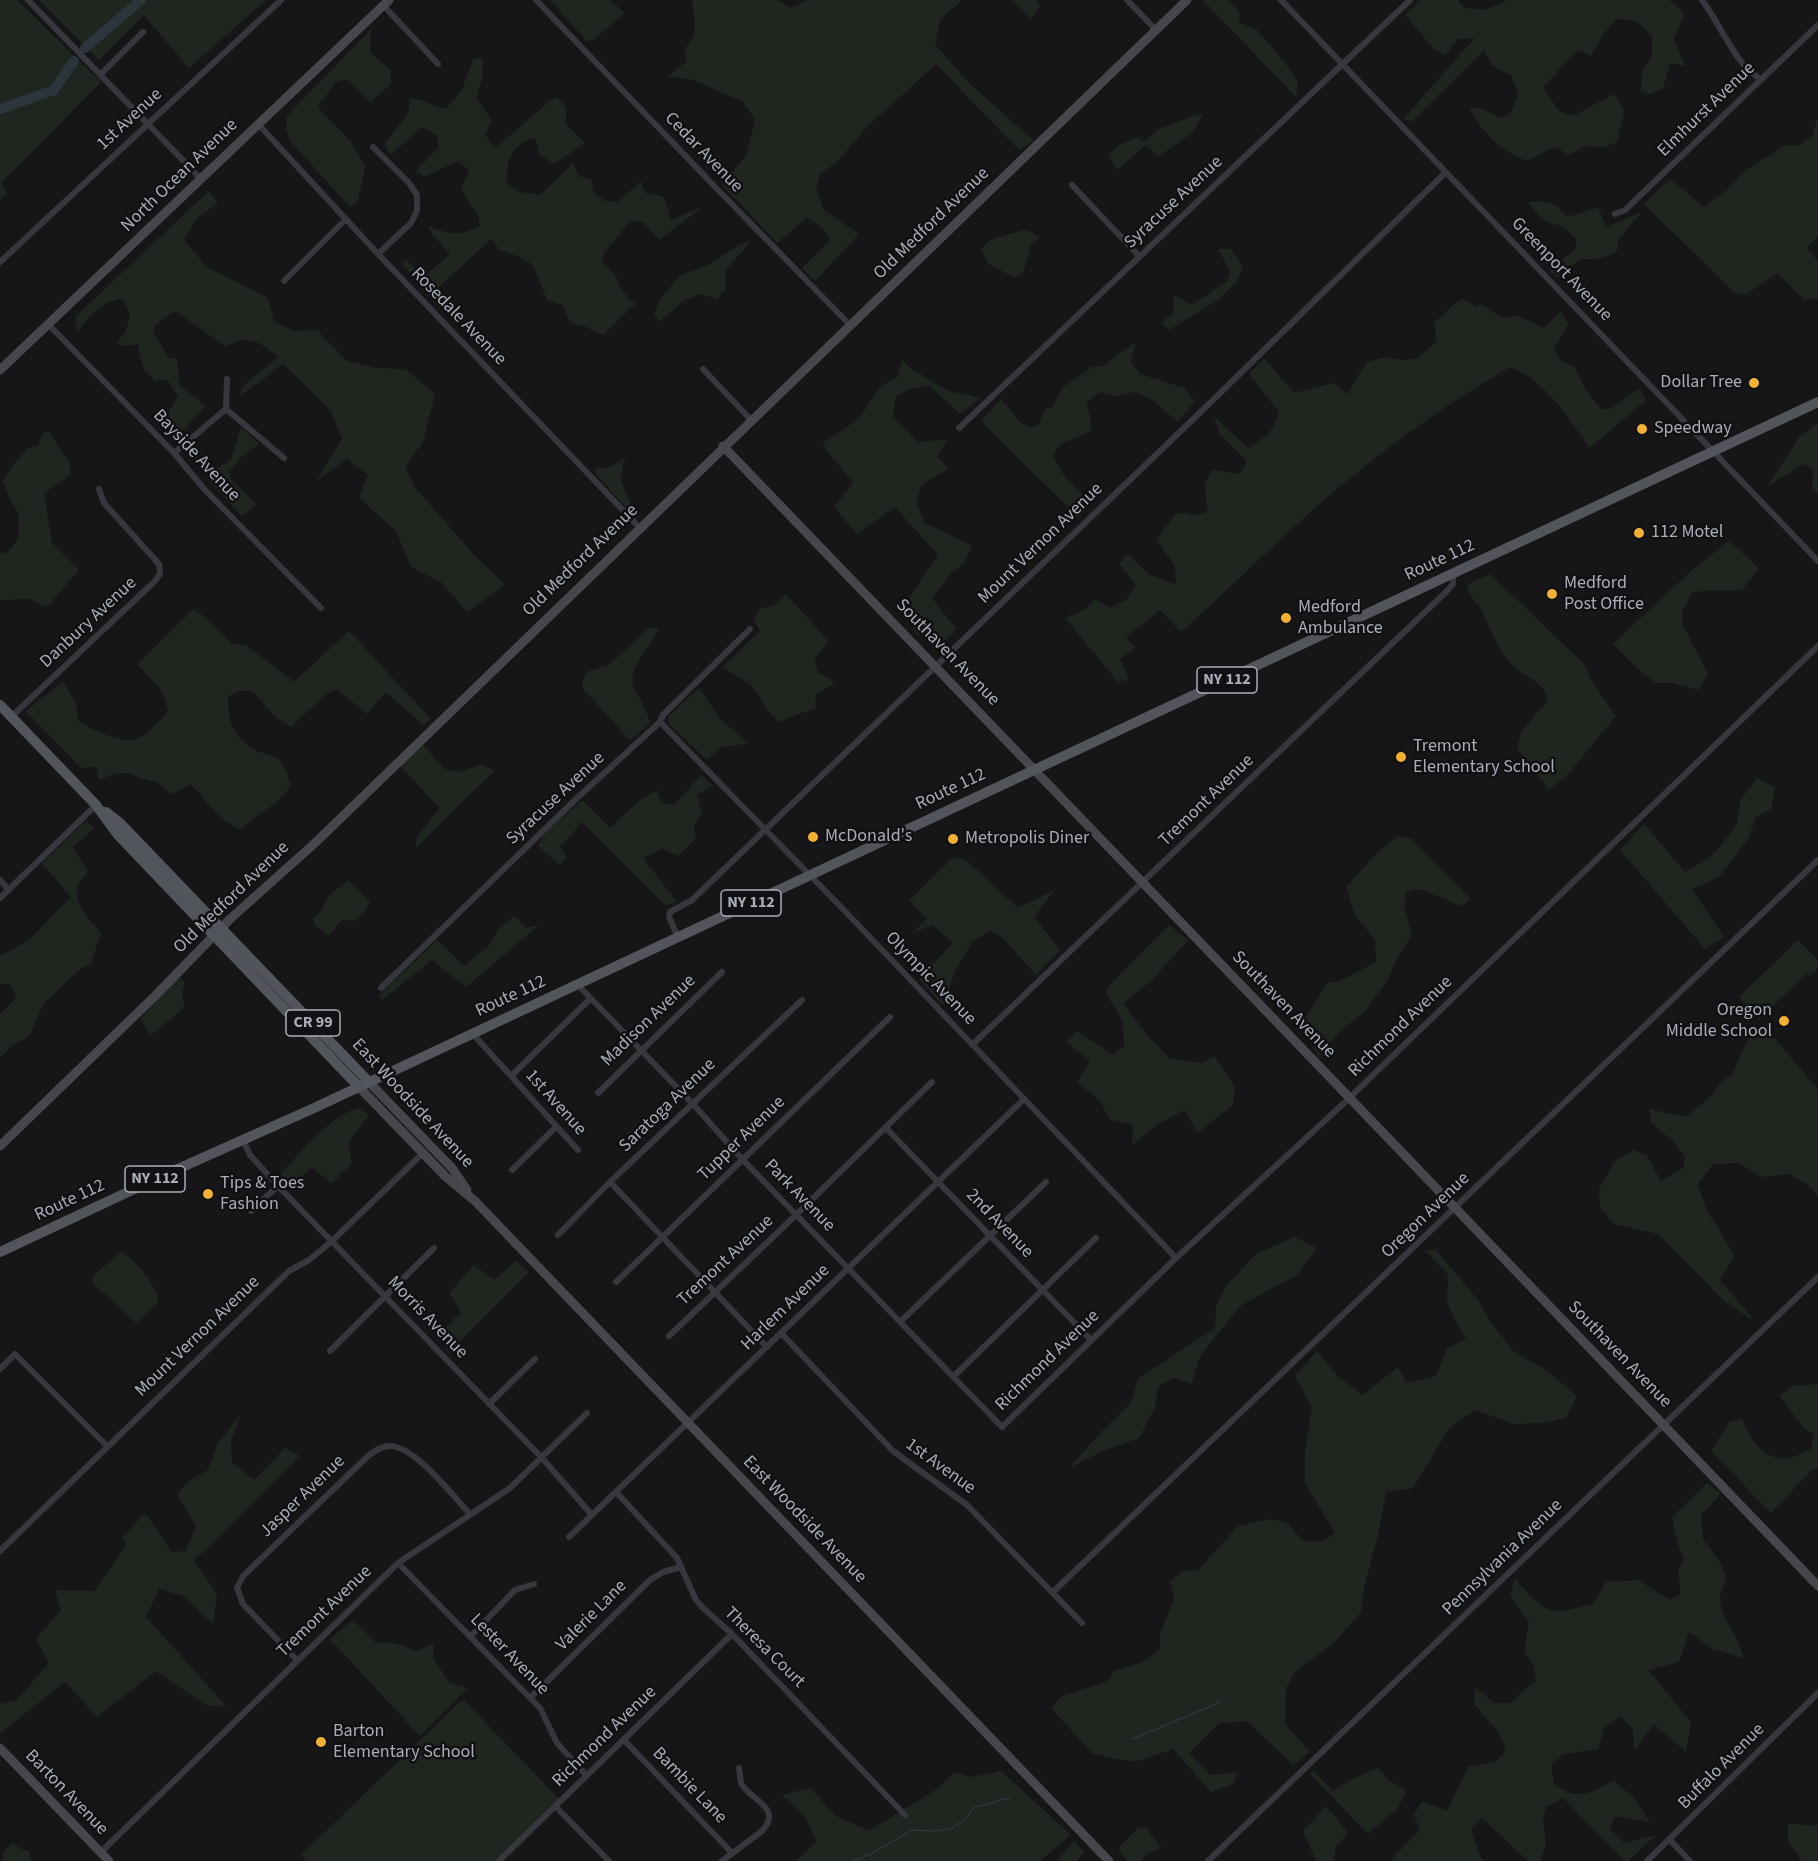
<!DOCTYPE html>
<html>
<head>
<meta charset="utf-8">
<style>
	body { margin:0 }
	canvas { display:block; background:#161618 }
</style>
</head>
<body>
<canvas width="1818" height="1861"></canvas>
<script>
const g = document.querySelector('canvas').getContext('2d');
g.lineJoin = 'round';
function fillPath(path, color) {
  g.fillStyle = color;
  g.fill(path, 'evenodd');
}
function strokePath(path, color, width, dash) {
  g.strokeStyle = color;
  g.lineWidth = width;
  g.lineCap = dash ? 'butt' : 'round';
  g.setLineDash(dash || []);
  g.stroke(path);
}
function drawText(font, color, halo, rows, align = 'center') {
  g.font = font + ' "Source Sans 3",sans-serif';
  g.lineWidth = 5;
  g.setLineDash([]);
  g.textBaseline = 'middle';
  g.strokeStyle = halo;
  g.fillStyle = color;
  for (const [text, x, y, turn = 0] of rows) {
    g.save();
    g.translate(x, y);
    g.rotate((+turn || 0) * Math.PI / 180);
    g.textAlign = isNaN(turn) ? turn : align;
    if (halo) g.strokeText(text, 0, 0);
    g.fillText(text, 0, 0);
    g.restore();
  }
}
fillPath(new Path2D(`
	M0 0H17L101 82 2 182 7 194 0 200Z
	M39 0H266L189 68 144 15 99 60Z
	M550 0H610L625 13 593 40 587 41Z
	M692 0H778L790 8 807 0H962L940 20 935 44 968 82 1034 141 1019 150 936 64 868 126 836 163 820 174 816 188 824 210 859 234 815 281 802 268 831 240 821 226 807 218 777 243 722 185 747 154 755 119 742 101 693 80 668 76 687 61 684 50C700 33 694 21 692 0Z
	M1011 0H1036L1040 6 1031 19Z
	M1203 0H1228L1239 11V22L1258 31 1286 64 1298 82 1296 97Z
	M1421 0H1458L1464 8 1486 10 1507 0H1669L1682 11 1683 17 1674 39 1685 66 1670 63 1663 88 1650 94 1641 91 1642 72 1652 56V36L1637 21 1616 19 1603 35 1591 56 1578 50 1543 87 1559 111 1573 116 1614 94 1624 111 1617 142 1602 148 1585 146 1569 155 1555 147 1527 161C1501 151 1482 133 1469 108H1480L1502 118 1511 113 1518 94 1511 75 1492 65 1484 50 1411 122 1404 118 1475 38 1458 39 1445 55 1434 49 1405 15Z
	M371 29 370 52 390 70 391 84 370 102 348 79 336 82 318 106C328 122 339 127 350 141 356 149 359 158 365 166L358 200 350 207 291 142 286 130 287 116Z
	M483 58 482 79 476 98 492 120 485 135 495 148 551 100 557 98 566 107V124L585 143 554 164 540 155 535 138C510 146 507 159 507 183L520 192 540 195 573 163 579 176 592 180 593 192 605 201 618 202 641 181 645 193 664 197 671 220 704 206 659 240 644 223 631 220 604 253 602 261 616 276 621 290 635 304 603 335 584 326 571 323 562 305 547 300 533 265 520 257 500 250 491 239 429 296 403 265 405 259 424 277 450 254 432 234 428 226C449 234 460 237 480 226L478 215 461 190 469 170 458 161 424 177 416 171 439 147 437 136 422 127 391 155 384 144 408 114 410 99C427 99 430 107 446 109L462 90 473 59Z
	M1196 115H1203L1192 133 1159 156 1145 145 1118 170 1109 157 1115 148 1136 137 1144 141 1157 130Z
	M1818 115V237L1807 247 1818 262V298L1804 300 1778 273 1745 295 1734 292 1644 204 1670 179 1704 207 1726 191 1746 170 1784 146 1800 145 1813 135Z
	M209 191 218 203 197 218 184 240 206 266 268 298 274 322 294 331 317 330 347 361 375 368 405 369 435 394 423 442 405 466 414 486 474 555 505 585 467 612 442 583 411 567 396 531 359 498 368 475 347 459 316 481 342 439 331 411 283 364 239 397 242 387 278 357C258 340 250 335 225 346L175 311 155 325 153 332 169 358 177 359 180 386 206 406 175 439 161 426 178 396 167 379 155 381 144 369 137 344 128 346 116 344 126 331 130 315 123 299C103 300 88 316 78 332L75 317Z
	M1528 202C1549 201 1553 201 1568 217L1598 207 1606 227 1642 212 1618 240 1617 251C1604 259 1595 260 1580 259L1557 278 1549 270 1575 250 1577 240 1564 227 1548 222 1539 216Z
	M1023 230 1028 231 1040 237 1031 245 1023 273 1015 278 989 264 981 250 990 240Z
	M751 241 725 271 726 289 717 299 701 294 683 301 660 322 654 313 662 296 680 276 708 265 739 245Z
	M1218 249H1231L1243 266 1236 283 1216 301 1169 330 1161 323 1173 313 1174 295 1192 305 1227 281 1230 271Z
	M1463 299 1475 307 1481 304 1502 318 1516 315 1543 328 1561 312 1568 324 1554 349 1560 360 1575 368 1586 390 1600 408 1608 410 1639 389 1646 400 1590 448C1568 418 1546 380 1510 367 1444 405 1383 450 1325 499 1276 542 1230 588 1181 632L1160 610 1126 637 1136 648 1120 659 1129 679 1118 682 1065 618 1086 609 1094 599 1110 608 1127 599 1136 585 1119 564 1127 554 1150 575 1176 584 1175 567 1157 539 1176 513 1198 515 1208 511 1204 483 1213 470 1240 474 1247 461 1220 434 1214 416 1248 448C1264 439 1275 430 1279 412L1249 374 1264 358 1294 393 1333 383 1347 394 1367 362 1386 357 1402 360 1418 358 1437 341 1434 323 1454 304Z
	M1136 342 1131 362 1140 374 1184 388 1195 401 1178 422 1150 398 1135 392 1117 396 1100 392 1086 403 1091 420V431L1060 444 1053 455 1062 473 1091 503 1079 518 981 421 1001 399 1020 422 1031 428 1038 425 1046 408H1052L1063 387 1092 367 1103 366Z
	M902 360 912 369 948 391 981 398 960 414 929 385 909 389 896 396 893 416 918 442 948 439 937 456 948 468 921 486 916 502 925 523 972 546 963 564 951 573 932 598 956 629 941 645 916 634 905 608 912 593 938 555 895 507 857 534 834 507 853 483 822 444C834 435 851 426 861 415 875 398 873 387 897 378Z
	M1818 423V494L1812 489 1813 469 1803 464 1767 487 1800 436Z
	M241 427 259 444 240 458 229 472 231 480 257 504 242 516 206 477 231 459Z
	M43 432H49L69 462 71 475 44 493 52 543 79 570 48 606H42L32 599 0 600V552L3 554 10 550 19 537 18 512 11 502 3 481 13 465 28 448 38 446Z
	M625 458 620 479 637 520 595 473 596 467 607 468Z
	M1729 541 1759 568 1742 590C1724 591 1707 589 1691 593L1682 613 1683 625 1708 674 1698 690 1672 683H1656L1638 669 1613 644 1693 569Z
	M1490 574 1585 665 1592 682 1616 716 1570 772 1549 790 1517 748 1522 731 1548 700C1547 686 1527 676 1516 668 1499 653 1492 631 1482 611 1478 603 1470 598 1467 588L1470 583Z
	M786 594 828 641 814 660 818 672 835 683 816 694 815 708 778 722 765 707 760 697 750 684 722 667 760 631 754 621 759 609 774 605Z
	M194 609 212 623 232 644 246 645 294 682 349 631 431 719 423 725 386 692 367 714 337 689 326 694 291 727 274 716 253 691H240L228 696C228 721 233 739 257 751 263 754 274 755 279 760 286 765 288 778 291 786L277 802 240 829C220 822 205 799 191 784L171 794 157 782 139 778 129 773H116L99 780 97 767 81 768 26 711 63 682 76 703 78 721C91 729 120 744 136 739 149 734 159 721 168 711L162 691 137 664Z
	M650 627 659 628C652 645 626 669 634 688 640 700 647 710 650 723L630 740 584 690 582 682 587 672 609 665Z
	M699 688 721 720 749 743 719 748 707 760 669 724 668 717Z
	M422 744 445 769 459 772 481 765 495 770 415 849 417 837 440 808 399 765Z
	M701 775 712 785 697 795 702 813 694 825 696 838 678 856 662 848 643 858 677 902 665 905 582 822 560 847 567 858 560 865 538 846 545 833 582 800 610 828 640 800 657 790 661 802 674 805Z
	M1757 778 1775 787 1771 809 1756 817 1748 839 1719 877 1692 889 1724 937 1705 949 1620 850 1644 824 1685 872 1711 857 1737 825 1741 799Z
	M85 822 95 828 73 847 88 872C85 876 80 881 78 885 72 903 90 920 101 933L91 963 79 970 44 1003 29 1036 11 1046 0 1058V1014L16 998 10 984H0V956L29 940 71 897 42 863Z
	M1399 836 1412 839 1471 899 1461 906 1420 889 1406 891 1404 906 1412 935 1398 957 1387 981 1363 1013 1340 1031 1319 1057 1310 1041 1305 1019 1327 983 1340 981 1376 962 1375 939 1355 916 1346 887 1377 853Z
	M953 858 965 859 1018 908 1054 890 1034 917 1060 950 1036 975 1001 936 990 931 972 942 956 969 943 1006 919 979 953 943 933 925 912 933 927 919 909 900Z
	M349 880 370 902 365 911 355 921 342 920 328 936 316 926 312 919 321 911 329 895Z
	M514 916 527 928 539 925 466 987 432 960 382 1000 379 995 437 940 464 966 488 947 499 929Z
	M1169 925 1188 940 1153 979 1123 1004 1150 1038 1170 1059 1202 1063 1214 1056 1235 1087 1233 1105 1197 1133 1185 1110 1158 1124 1132 1145 1133 1125 1109 1119 1101 1102 1077 1082 1090 1061 1067 1042 1077 1031 1113 1055 1124 1046 1123 1021 1108 997 1106 989Z
	M1798 940 1818 960V968L1810 976 1807 973 1759 1019 1739 997Z
	M180 976 185 983 182 990 184 1008 151 1035 140 1019Z
	M1769 1032 1818 1089V1196L1807 1184 1789 1174 1761 1177 1739 1163 1713 1164 1698 1184 1705 1206 1734 1255 1727 1269 1719 1279 1756 1322 1726 1303 1658 1234 1614 1224 1600 1208 1599 1189 1614 1162 1633 1150 1647 1156 1661 1181 1683 1168 1685 1156 1671 1139 1651 1123 1650 1109 1670 1114 1687 1116 1709 1098 1723 1080 1731 1076 1749 1038Z
	M357 1108 369 1114 348 1143 352 1163 332 1183 312 1168 294 1182 279 1175C302 1152 325 1120 357 1108Z
	M1294 1237 1317 1248 1298 1274 1240 1306 1200 1356 1192 1384 1174 1378 1158 1386 1155 1407 1139 1438 1105 1450 1069 1468 1102 1431 1131 1403 1138 1379 1215 1328 1216 1306 1226 1286 1256 1254Z
	M1425 1250H1436L1478 1300 1489 1319 1512 1350 1549 1372 1577 1396 1566 1418 1542 1423 1514 1424 1476 1410 1450 1427 1413 1488 1386 1492 1377 1539 1364 1587 1361 1612 1335 1642 1295 1672 1286 1688 1285 1724 1310 1752 1293 1765 1247 1721 1219 1723 1189 1753 1210 1775 1237 1773 1233 1784 1211 1792 1173 1749 1138 1761 1120 1760 1092 1753 1051 1708 1062 1696 1107 1682 1114 1671 1141 1663 1160 1649V1634L1174 1598 1170 1581 1183 1571 1198 1570 1238 1526 1270 1519 1286 1522 1304 1542 1323 1541 1335 1533 1305 1483V1451L1312 1407 1295 1376 1317 1351 1337 1375 1362 1395 1398 1367 1406 1383 1436 1376 1447 1349 1466 1338 1454 1319 1447 1300 1448 1275Z
	M122 1251C138 1266 153 1278 159 1302L136 1323 92 1282 95 1274Z
	M516 1261 529 1272 448 1353 439 1334 461 1312 449 1293 474 1265 494 1280Z
	M1818 1384V1469H1813L1771 1513 1711 1451 1730 1421 1742 1419C1749 1438 1763 1458 1784 1459 1792 1459 1803 1452 1811 1449L1814 1435 1804 1428 1779 1396 1793 1386Z
	M241 1414 231 1441 232 1462 254 1480 285 1448 300 1456 194 1561 217 1594 213 1624 183 1596 159 1589 146 1617 227 1707 206 1705 156 1671 97 1717 65 1682 0 1733V1704L17 1700 49 1663 36 1639 61 1610 55 1590 95 1591 126 1545 122 1538 145 1513 159 1532 171 1552 186 1551 196 1526 177 1494 189 1481 208 1470 217 1445Z
	M1707 1483 1721 1494 1701 1515 1703 1539 1721 1564 1726 1578 1719 1600 1726 1620 1736 1637 1744 1658 1713 1649 1689 1632 1679 1662 1648 1670 1691 1722 1686 1752 1654 1724 1634 1751 1633 1729 1621 1716 1604 1728 1598 1749 1564 1754 1551 1765 1554 1784C1579 1803 1589 1792 1614 1781L1633 1797 1650 1822 1615 1816 1610 1829 1624 1843 1656 1835 1628 1861H1625L1563 1798 1546 1807 1543 1818 1546 1845 1540 1861H1528L1482 1818 1471 1828 1478 1852 1484 1861H1390L1420 1830 1414 1815 1422 1801 1447 1811 1468 1767 1497 1761 1506 1750 1499 1733 1474 1704 1475 1687 1494 1703H1511L1524 1689 1536 1682 1534 1666 1524 1652 1529 1622 1510 1595 1515 1579C1528 1592 1543 1615 1565 1611 1574 1609 1582 1606 1593 1604L1606 1582 1638 1580 1670 1600 1681 1594 1678 1571 1684 1560 1677 1541 1672 1517Z
	M353 1620 376 1643C390 1642 405 1644 416 1652L434 1642 433 1658 450 1683 468 1688 420 1736 330 1639Z
	M463 1699 560 1800 498 1861H306L301 1855Z
	M1378 1768 1388 1780 1407 1790 1398 1808 1368 1834 1309 1773 1314 1771 1333 1791 1352 1779Z
	M1001 1771 1071 1835 1040 1861H795L817 1842 805 1817 782 1795 810 1788 836 1816 869 1831 940 1787 954 1772 971 1777Z
	M1326 1806 1348 1833 1336 1847 1333 1861H1316L1303 1831Z
	M1788 1823 1811 1826 1818 1824V1861H1802L1788 1842Z
	M1145 1827 1162 1848 1147 1853 1142 1861H1128L1119 1851V1847L1138 1828Z
	M1074 1841 1084 1852 1077 1861H1059V1858Z
	M13 1843 21 1849 29 1851 32 1861H3V1851Z`), '#1e261f');
strokePath(new Path2D(`
	M1133 1739 1220 1702
	M853 1861 871 1854 912 1830 936 1831 952 1828 965 1819 975 1807 1010 1798`), '#2c353c', 1.5);
strokePath(new Path2D(`
	M85 48 141 0
	M0 109 54 90 74 61`), '#2c353c', 10);
strokePath(new Path2D(`
	M28 0 201 179
	M536 0 721 193 850 325
	M1127 0 1156 30
	M1281 0 1818 561
	M1702 0C1717 20 1727 44 1743 64 1748 70 1755 75 1761 80
	M383 5 438 64
	M101 74 143 32
	M258 124 378 254 639 527
	M373 147 409 183 417 195V211L411 223 378 254
	M1072 185 1139 256
	M1615 214 1625 210 1818 25
	M0 262 281 0
	M284 281 346 219
	M48 324 174 453 205 490 321 608
	M703 369 751 420
	M226 409 284 458
	M226 409 227 379
	M959 428 1410 0
	M174 453 226 409
	M11 717 155 581 160 574 159 564 104 503 99 489
	M660 722 842 908 1176 1258
	M0 880 9 890
	M0 898 96 805
	M678 937 669 917 670 912 692 900 1210 403 1446 172
	M577 984 692 1103 743 1160 1002 1427 1176 1258 1344 1103 1818 646
	M381 988 576 799 660 722 663 715 750 629
	M472 1033 578 1150
	M972 1045 1445 593 1453 584V573
	M511 1076 590 999
	M598 1093 722 972
	M886 1128 1091 1340
	M243 1140 250 1155 278 1186 542 1458 592 1515
	M512 1170 556 1127
	M610 1182 767 1347
	M251 1211 278 1186
	M558 1235 610 1182 802 1000
	M616 1282 890 1017
	M900 1322 1046 1182
	M781 1333 893 1451 967 1505 1082 1623
	M669 1336 796 1215 932 1082
	M330 1351 434 1248
	M0 1369 15 1354 107 1446
	M954 1376 1096 1238
	M489 1404 535 1359
	M616 1492 677 1558 696 1600 702 1607 732 1634 905 1815
	M569 1537 1023 1100
	M0 1551 289 1271 309 1260 332 1241 423 1153
	M398 1563 540 1708 557 1743 586 1775
	M1053 1592 1818 860
	M470 1637 515 1590 534 1584
	M297 1660 243 1604 237 1588 243 1576 367 1457C374 1451 382 1445 392 1446 417 1449 452 1495 469 1513
	M531 1697 650 1580 663 1572 681 1567
	M624 1740 732 1853
	M556 1807 609 1861
	M1670 1840 1690 1861
	M100 1853 398 1563 510 1488 587 1413
	M499 1861 732 1634
	M722 1861 762 1831C784 1807 749 1800 741 1783 740 1779 740 1772 739 1768
	M1208 1861 1818 1277
	M1647 1861 1818 1693`), '#37383d', 6);
strokePath(new Path2D(`
	M0 370 389 0
	M723 446C1090 824 1452 1207 1818 1586
	M369 1082 452 1168 467 1190
	M359 1087 445 1176 475 1201 1109 1861
	M0 1146 155 996 230 919 315 843 1187 0
	M0 1748 109 1861`), '#45474d', 9);
strokePath(new Path2D(`
	M0 705 96 805 118 835 359 1087
	M106 812 120 823 369 1082
	M0 1252 162 1176 312 1109 1818 402`), '#53555c', 10);
for (const [x, y, r, color] of [
	[1754,383,6,"#f2b134"],
	[1642,429,6,"#f2b134"],
	[1639,533,6,"#f2b134"],
	[1552,594,6,"#f2b134"],
	[1286,618,6,"#f2b134"],
	[1401,757,6,"#f2b134"],
	[813,837,6,"#f2b134"],
	[953,839,6,"#f2b134"],
	[1784,1021,6,"#f2b134"],
	[208,1194,6,"#f2b134"],
	[321,1742,6,"#f2b134"]
]) {
  const dot = new Path2D();
  dot.arc(x, y, r, 0, 2 * Math.PI);
  g.fillStyle = color;
  g.fill(dot);
  strokePath(dot, '#111113', 2);
}
for (const [x, y, w] of [
	[1227,680,60],
	[751,903,60],
	[313,1023,54],
	[155,1179,60]
]) {
  const box = new Path2D();
  box.roundRect(x - w / 2, y - 13, w, 26, 4.5);
  g.fillStyle = '#111113';
  g.fill(box);
  strokePath(box, '#a8adb8', 1.5);
}
drawText('bold 16px', '#a8adb8', null, [
	["NY 112",1227,680],
	["NY 112",751,903],
	["CR 99",313,1023],
	["NY 112",155,1179]
]);
drawText('18px', '#a8adb8', '#111113', [
	["Elmhurst Avenue",1707,110,-44],
	["1st Avenue",130,120,-43],
	["Cedar Avenue",703,153,46],
	["North Ocean Avenue",180,176,-44],
	["Syracuse Avenue",1174,203,-43],
	["Old Medford Avenue",932,224,-44],
	["Greenport Avenue",1561,270,46],
	["Rosedale Avenue",458,317,46],
	["Bayside Avenue",196,456,47],
	["Mount Vernon Avenue",1041,544,-44],
	["Old Medford Avenue",581,561,-44],
	["Route 112",1440,561,-25],
	["Danbury Avenue",89,623,-43],
	["Southaven Avenue",947,653,46],
	["Route 112",951,790,-25],
	["Syracuse Avenue",556,799,-43],
	["Tremont Avenue",1207,801,-44],
	["Old Medford Avenue",232,898,-44],
	["Olympic Avenue",930,979,46],
	["Route 112",511,997,-25],
	["Southaven Avenue",1283,1005,46],
	["Madison Avenue",649,1021,-44],
	["Richmond Avenue",1401,1027,-44],
	["1st Avenue",555,1103,48],
	["East Woodside Avenue",412,1104,47],
	["Saratoga Avenue",668,1106,-44],
	["Tupper Avenue",742,1139,-44],
	["Park Avenue",799,1196,46],
	["Route 112",70,1201,-25],
	["Oregon Avenue",1426,1216,-44],
	["2nd Avenue",999,1224,46],
	["Tremont Avenue",726,1261,-43],
	["Harlem Avenue",786,1308,-44],
	["Morris Avenue",427,1318,46],
	["Mount Vernon Avenue",198,1337,-44],
	["Southaven Avenue",1619,1355,46],
	["Richmond Avenue",1048,1361,-44],
	["1st Avenue",940,1467,36],
	["Jasper Avenue",303,1497,-44],
	["East Woodside Avenue",804,1520,46],
	["Pennsylvania Avenue",1503,1558,-44],
	["Tremont Avenue",325,1612,-44],
	["Valerie Lane",592,1616,-45],
	["Theresa Court",764,1648,45],
	["Lester Avenue",509,1655,46],
	["Richmond Avenue",605,1737,-44],
	["Buffalo Avenue",1722,1767,-45],
	["Bambie Lane",689,1786,46],
	["Barton Avenue",66,1793,46]
]);
drawText('18px', '#a8adb8', '#111113', [
	["Dollar Tree",1742,383,"right"],
	["Speedway",1654,429],
	["112 Motel",1651,533],
	["Medford",1564,584],
	["Post Office",1564,605],
	["Medford",1298,608],
	["Ambulance",1298,629],
	["Tremont",1413,747],
	["Elementary School",1413,768],
	["McDonald's",825,837],
	["Metropolis Diner",965,839],
	["Oregon",1772,1011,"right"],
	["Middle School",1772,1032,"right"],
	["Tips & Toes",220,1184],
	["Fashion",220,1205],
	["Barton",333,1732],
	["Elementary School",333,1753]
], 'left');
</script>
</body>
</html>
